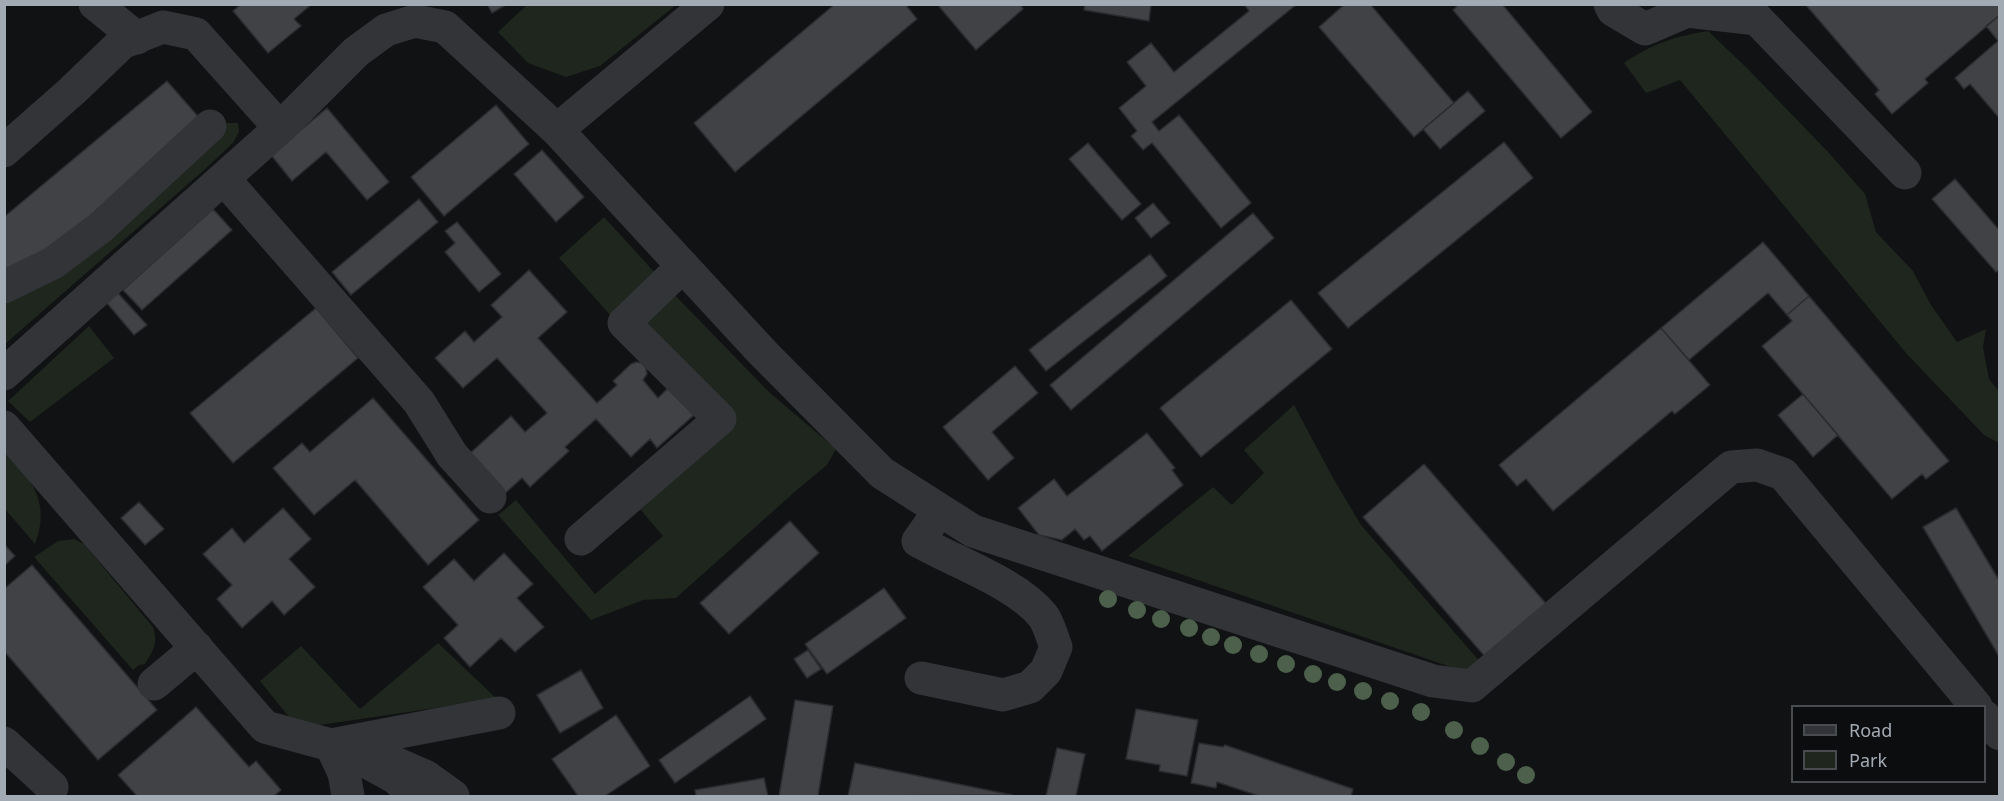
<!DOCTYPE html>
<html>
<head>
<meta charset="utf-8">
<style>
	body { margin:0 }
	#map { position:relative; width:2004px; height:801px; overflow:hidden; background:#111213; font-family:"Noto Sans",sans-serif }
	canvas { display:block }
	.frame { position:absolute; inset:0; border:6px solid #a2abb4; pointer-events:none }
	.legend { position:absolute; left:1791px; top:705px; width:195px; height:78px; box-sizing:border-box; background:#0c0d0e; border:2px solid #484c50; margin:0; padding:8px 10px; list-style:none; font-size:18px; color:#a2abb4 }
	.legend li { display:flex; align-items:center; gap:12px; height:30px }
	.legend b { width:30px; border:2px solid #484c50 }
</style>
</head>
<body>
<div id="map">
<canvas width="2004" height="801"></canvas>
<div class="frame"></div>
<ul class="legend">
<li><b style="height:8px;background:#323438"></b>Road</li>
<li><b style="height:16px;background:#1e261e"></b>Park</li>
</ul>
</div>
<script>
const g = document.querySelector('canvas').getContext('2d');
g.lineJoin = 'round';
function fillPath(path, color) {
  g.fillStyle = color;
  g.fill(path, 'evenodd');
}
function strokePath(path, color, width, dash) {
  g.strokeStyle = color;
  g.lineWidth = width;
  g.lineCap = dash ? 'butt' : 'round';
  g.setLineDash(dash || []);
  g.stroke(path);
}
fillPath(new Path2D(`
	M528 4H676V5L600 66 566 77 528 63 498 32Z
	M1708 31 1747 68 1830 154 1865 194 1876 232 1913 271 1931 305 1957 342 1986 329 1983 347 1989 379 1999 391V443L1984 435 1906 353 1680 80 1646 93 1624 63C1651 44 1676 36 1708 31Z
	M226 123H238L239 132 233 143 203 171 5 344V299L61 267Z
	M604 217 657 275 612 317 559 258Z
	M669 289 769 392 836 449 827 465 798 489 676 598 643 600 591 620 498 515 516 500 595 594 663 536 639 508 733 419 640 319Z
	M89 326 114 358 30 422 8 401Z
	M1294 405 1332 476 1361 525 1482 664 1474 675 1128 556 1213 487 1232 505 1264 473 1244 450Z
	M4 450C32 479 51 503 35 544L5 509Z
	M74 539 84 544 153 627C158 644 154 649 145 664L139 665 133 670 34 557 58 541Z
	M438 643 497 699 313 726 293 722 260 681 301 646 360 709Z`), '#1e261e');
const building = new Path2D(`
	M241 4H312L294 19 301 26 268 53 233 11Z
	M487 4H507L492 13Z
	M835 4H905L917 19 735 172 694 123Z
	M937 4H1020L1023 9 976 50Z
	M1085 4H1151L1149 21 1084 10Z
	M1244 4H1297L1152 122 1159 131 1179 115 1251 203 1221 228 1152 143 1143 150 1131 136 1137 131 1119 108 1146 86 1127 62 1151 43 1174 72 1249 11Z
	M1345 4H1370L1454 103 1414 137 1319 27Z
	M1459 4H1502L1592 112 1561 138 1453 10Z
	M1805 4H2000V15L1925 79 1928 83 1892 114 1875 94 1879 90Z
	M2000 15V119L1970 84 1964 89 1955 78 1998 41 1986 26Z
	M167 81 203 122 40 259 4 275V217Z
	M1468 91 1485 111 1440 149 1423 129Z
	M496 105 529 144 444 216 411 177Z
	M327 108 389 182 367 200 326 152 292 181 271 155Z
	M1504 142 1533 178 1348 328 1318 293Z
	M1088 143 1141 204 1122 220 1069 159Z
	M542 150 584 197 556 222 514 174Z
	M1955 179 2000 231V269L1996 272 1932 199Z
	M419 199 438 222 351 295 332 272Z
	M1153 203 1170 223 1151 238 1135 218Z
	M213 209 232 230 142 310 123 290Z
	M1253 213 1274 238 1071 410 1050 385Z
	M457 222 501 274 479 292 445 252 455 243 445 231Z
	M1763 242 1809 296 1787 315 1768 293 1689 360 1661 328Z
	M1150 254 1167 276 1046 371 1029 350Z
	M529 270 567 312 538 338 597 403 617 385 613 381 631 364 636 362 642 363 646 368 647 374 643 380 658 398 669 387 694 415 657 448 650 439 631 457 596 419 565 447 569 451 530 487 522 478 503 495 467 456 511 416 525 432 547 413 497 358 463 388 435 358 465 331 474 342 502 317 491 305Z
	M117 292 147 325 134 335 106 302Z
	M1809 296 1949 461 1926 479 1922 474 1892 499 1762 346 1792 321 1787 315Z
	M1291 300 1332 349 1201 457 1160 408Z
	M316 308 358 358 233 463 190 413Z
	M1661 328 1710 385 1675 414 1672 411 1553 511 1526 479 1517 486 1499 465Z
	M1015 366 1038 393 992 432 1014 458 988 480 943 427Z
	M1803 394 1838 435 1813 457 1778 415Z
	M373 398 479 520 428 565 355 480 314 515 273 468 302 443 310 452Z
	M1147 433 1175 468 1172 470 1183 485 1102 551 1090 536 1084 540 1075 529 1062 540 1039 535 1018 508 1054 479 1067 496Z
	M1424 464 1549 607 1488 660 1363 517Z
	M139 502 164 529 145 545 121 518Z
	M283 508 311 539 289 559 315 587 284 615 272 601 242 628 217 599 232 585 203 554 232 528 244 543Z
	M1956 508 2000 582V658L1923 527Z
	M790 521 819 553 729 634 700 603Z
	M4 544 15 556 4 566Z
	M504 553 533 584 517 598 544 627 515 652 501 638 470 667 444 638 458 625 423 587 454 559 474 581Z
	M32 565 157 710 98 760 4 651V589Z
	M884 588 906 618 827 674 805 644Z
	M808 650 821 669 807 678 794 659Z
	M581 670 603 708 560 733 537 695Z
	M750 696 766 719 675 783 659 760Z
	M795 700 833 706 818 796H779Z
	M196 707 249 767 256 761 281 790 274 796H137L118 775Z
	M1136 709 1198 720 1187 776 1159 771 1160 765 1126 759Z
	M616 715 650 766 605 796H578L552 759Z
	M1199 743 1223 747 1225 745 1353 789 1351 796H1259L1217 782 1216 788 1191 783Z
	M1057 748 1085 754 1076 796H1046Z
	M855 763 1012 795 848 796Z
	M764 778 768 796H696L695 790Z`);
fillPath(building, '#404246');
strokePath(building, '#2b2c2f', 1.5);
strokePath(new Path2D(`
	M95 4 137 38
	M1610 4 1613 10 1645 29 1687 11 1757 19 1905 173
	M557 130 708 4
	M4 151 72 91 122 43 163 27 196 34 280 128
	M224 179 419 402 452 455 490 497
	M4 287 53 263 101 227 210 126
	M4 374 280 128 356 52 386 30 415 21 445 27 557 130 763 353 882 473 973 531 1433 681 1472 686 1731 467 1757 465 1783 474 1976 706
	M4 427 265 727 331 745 365 761 396 778 415 796
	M581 539 720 419 624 323 683 266
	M921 678 1003 695 1030 687 1046 671 1056 647C1052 637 1049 624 1043 616 1018 584 955 562 918 541L940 510
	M154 684 197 648
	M1984 716 2000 734
	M4 743 52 787
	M393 762 425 776 453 796
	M348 796 344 773 331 745 499 713`), '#323438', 33);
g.fillStyle = '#4c604b';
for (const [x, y] of [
	[1108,599],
	[1137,610],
	[1161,619],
	[1189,628],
	[1211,637],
	[1233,645],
	[1259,654],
	[1286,664],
	[1313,674],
	[1337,682],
	[1363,691],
	[1390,701],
	[1421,712],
	[1454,730],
	[1480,746],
	[1506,762],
	[1526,775]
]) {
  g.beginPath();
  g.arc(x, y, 9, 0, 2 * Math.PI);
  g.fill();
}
</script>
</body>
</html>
